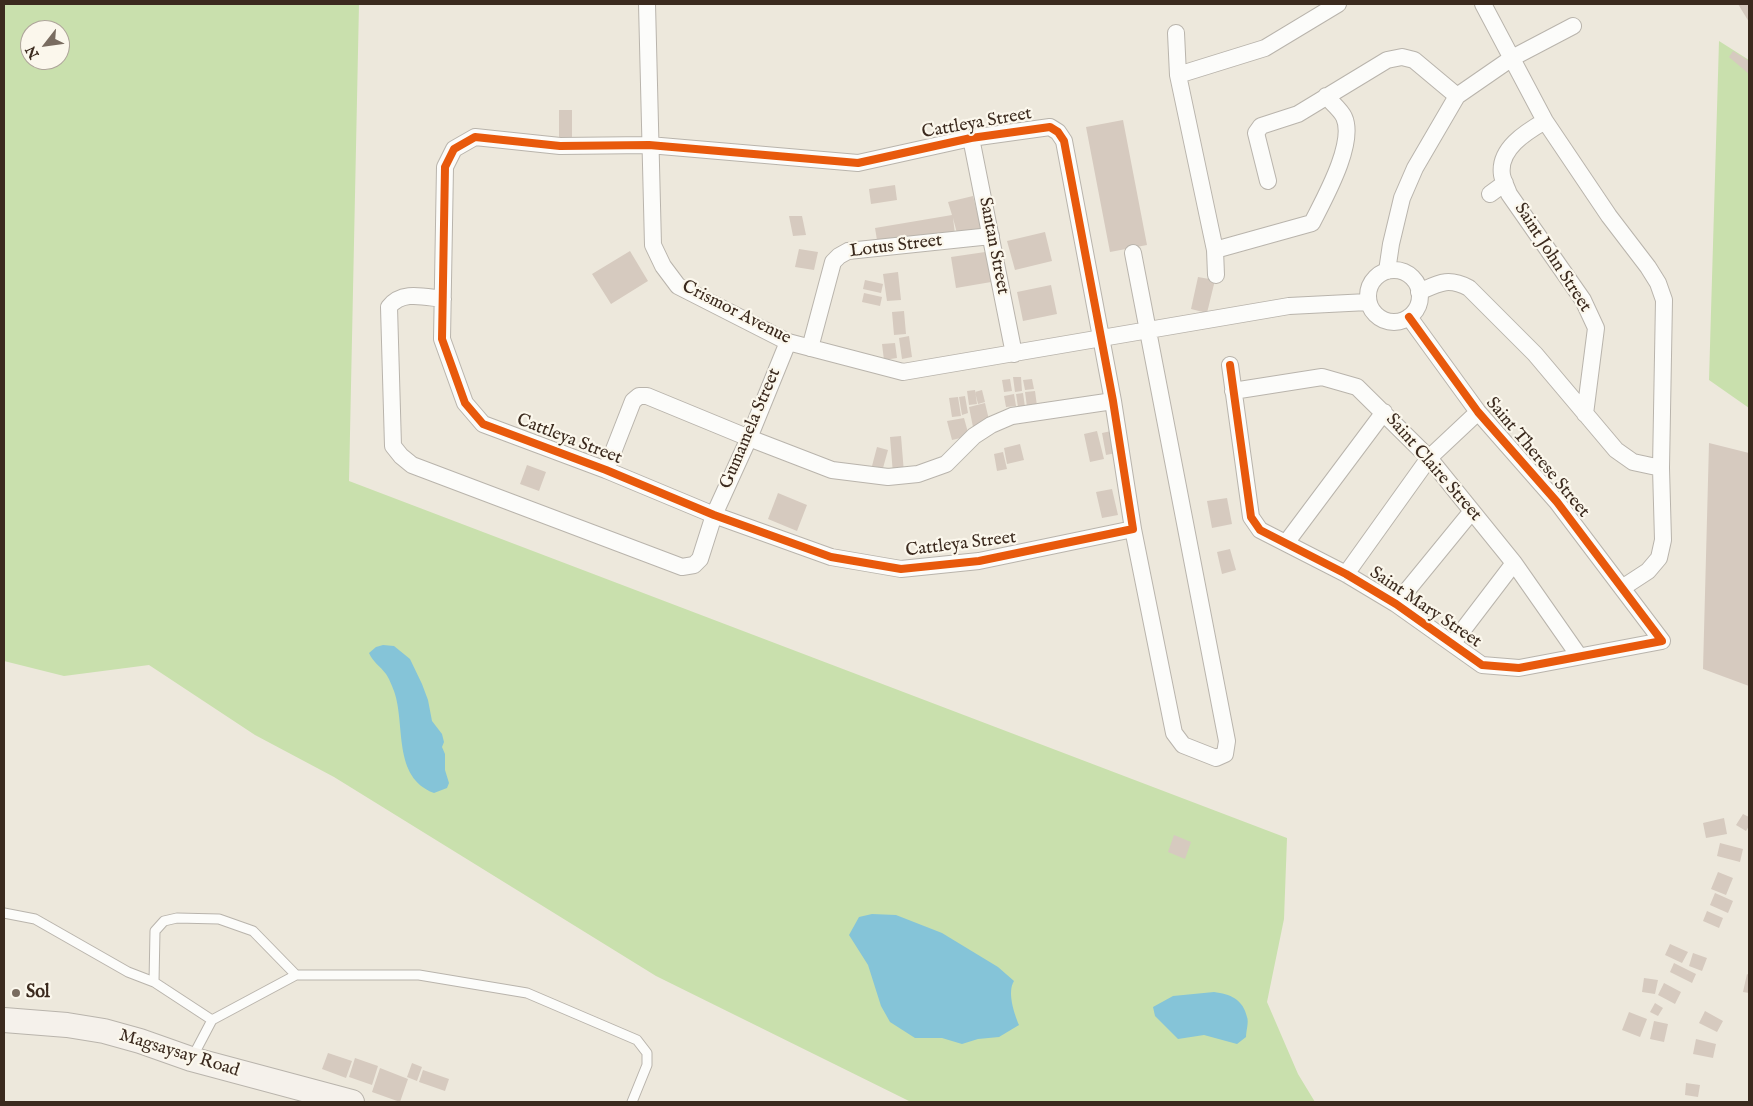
<!DOCTYPE html>
<html>
<head>
<meta charset="utf-8">
<style>
	body { margin:0 }
	#map { position:relative; width:1753px; height:1106px; overflow:hidden; background:#ede8dc; font-family:"IM FELL English",serif }
	canvas { display:block }
	.frame { position:absolute; inset:0; border:5px solid #3b2a1e; pointer-events:none }
	.north { position:absolute; left:20px; top:20px; width:50px; height:50px; box-sizing:border-box; background:#fbf7ec; border:1px solid #aea59a; border-radius:50%; rotate:240deg; font-size:14px; font-weight:700; line-height:20px; text-align:center; color:#3b2a1e }
	.north::after { content:''; display:block; margin:auto; width:18px; height:22px; background:#796c60; clip-path:polygon(50% 0,100% 100%,50% 72%,0 100%) }
</style>
</head>
<body>
<div id="map">
<canvas width="1753" height="1106"></canvas>
<div class="frame"></div>
<div class="north">N</div>
</div>
<script>
const g = document.querySelector('canvas').getContext('2d');
g.lineJoin = 'round';
function fillPath(path, color) {
  g.fillStyle = color;
  g.fill(path, 'evenodd');
}
function strokePath(path, color, width, dash) {
  g.strokeStyle = color;
  g.lineWidth = width;
  g.lineCap = dash ? 'butt' : 'round';
  g.setLineDash(dash || []);
  g.stroke(path);
}
function drawText(font, color, halo, rows, align = 'center') {
  g.font = font + ' "IM FELL English",serif';
  g.lineWidth = 4.5;
  g.setLineDash([]);
  g.textBaseline = 'middle';
  g.strokeStyle = halo;
  g.fillStyle = color;
  for (const [text, x, y, turn = 0] of rows) {
    g.save();
    g.translate(x, y);
    g.rotate((+turn || 0) * Math.PI / 180);
    g.textAlign = isNaN(turn) ? turn : align;
    if (halo) g.strokeText(text, 0, 0);
    g.fillText(text, 0, 0);
    g.restore();
  }
}
fillPath(new Path2D(`
	M4 4H359L349 481 1287 838 1284 919 1267 1002 1298 1074 1315 1102H911L656 976 334 777 255 735 149 665 64 676 4 661ZM30 30H60V60H30Z
	M1719 41 1749 60V408L1709 380Z`), '#c9e0ad');
fillPath(new Path2D(`
	M383 645 394 646 410 659 422 684 428 700 432 721 442 734 444 742 442 747 445 754V770L449 783 447 788 434 793C392 777 406 725 394 691 392 686 389 678 386 674 380 666 373 662 369 653L376 647Z
	M872 914 896 915 942 933 998 967 1014 981C1007 992 1014 1013 1019 1025L999 1037 978 1039 962 1044 942 1038H915L890 1022 881 1006 868 965 849 935 859 917Z
	M1214 992C1230 994 1243 999 1247 1017 1249 1022 1246 1031 1246 1037L1237 1044 1204 1035 1178 1039 1155 1016 1153 1007 1173 996Z`), '#85c4d8');
fillPath(new Path2D(`
	M1738 4H1749V22Z
	M1733 51 1749 61V74L1729 57Z
	M559 110H572V143H559Z
	M1123 120 1147 245 1110 252 1086 127Z
	M895 185 897 200 871 204 869 189Z
	M973 196 982 231 958 237 953 218 955 234 878 246 875 228 952 215 948 202Z
	M789 216H802L806 235 793 236Z
	M1045 232 1052 261 1015 270 1007 241Z
	M799 249 818 252 814 270 795 267Z
	M630 251 648 281 611 304 592 274Z
	M992 251 997 281 956 288 951 257Z
	M898 272 901 300 887 301 883 274Z
	M1198 277 1215 280 1207 313 1191 309Z
	M865 280 883 284 881 293 863 289Z
	M1051 285 1057 314 1023 321 1017 292Z
	M864 293 882 297 880 306 862 302Z
	M904 311 906 334 894 335 892 312Z
	M909 336 912 357 902 359 899 338Z
	M895 343 897 358 884 360 882 344Z
	M1013 377H1021L1022 391 1015 392Z
	M1010 379 1012 391 1004 392 1002 380Z
	M1032 379 1034 389 1025 390 1023 380Z
	M975 390 977 404 969 405 967 391Z
	M982 390 985 402 978 404 975 392Z
	M1035 391 1037 406 1027 407 1025 392Z
	M1023 393 1025 407H1018L1016 394Z
	M1014 394 1016 406 1006 407 1004 396Z
	M965 396 968 413 962 415 959 397Z
	M958 397 961 416 952 417 949 398Z
	M985 403 990 424 973 427 969 407Z
	M964 418 969 436 952 440 947 421Z
	M1116 430 1121 452 1106 455 1102 433Z
	M1097 431 1104 459 1090 462 1084 434Z
	M901 436 904 473 893 474 890 437Z
	M1709 443 1749 453V686L1703 669Z
	M1020 444 1024 460 1007 464 1004 448Z
	M877 447 888 450 883 468 872 466Z
	M1003 452 1007 469 997 471 994 454Z
	M527 465 546 472 539 491 520 484Z
	M1112 489 1118 515 1102 518 1096 492Z
	M778 493 807 505 797 531 768 519Z
	M1227 498 1232 524 1212 528 1207 501Z
	M1230 549 1236 570 1222 574 1217 552Z
	M1743 814 1749 817V826L1746 831 1736 825Z
	M1724 818 1727 834 1706 838 1703 823Z
	M1174 835 1191 842 1185 859 1168 852Z
	M1720 843 1743 849 1740 862 1717 856Z
	M1718 872 1733 878 1726 895 1711 889Z
	M1715 893 1733 901 1728 913 1710 905Z
	M1707 911 1723 918 1719 928 1703 921Z
	M1670 944 1688 952 1682 963 1665 955Z
	M1693 953 1707 958 1702 971 1689 966Z
	M1674 963 1696 974 1692 983 1670 972Z
	M1747 974 1749 975V993L1743 992Z
	M1644 978 1658 980 1655 994 1642 992Z
	M1664 983 1681 992 1675 1004 1658 995Z
	M1655 1003 1663 1008 1658 1016 1650 1012Z
	M1705 1011 1723 1021 1717 1032 1699 1023Z
	M1629 1012 1647 1019 1640 1037 1622 1030Z
	M1654 1021 1668 1024 1664 1042 1650 1039Z
	M1696 1039 1716 1044 1713 1058 1693 1054Z
	M328 1053 352 1061 346 1078 322 1069Z
	M355 1058 378 1066 372 1085 349 1077Z
	M412 1063 422 1067 417 1081 407 1077Z
	M380 1068 408 1079 400 1102 372 1092Z
	M423 1070 449 1079 445 1091 419 1082Z
	M1686 1083 1700 1085 1698 1097 1685 1095Z`), '#d6cabf');
const lane = new Path2D(`
	M4 913 35 919 128 972 154 982 155 931 164 921 177 918 219 919 253 931 296 975
	M154 982 212 1020
	M192 1058 212 1020 296 975H419L527 993 637 1040 647 1053V1065L632 1102`);
const street = new Path2D(`
	M647 4 653 245 663 266 678 286 788 342 903 372 1289 306 1368 302
	M1483 4 1545 121 1609 216 1648 267 1658 283 1664 300 1661 468 1663 540 1659 558 1648 571 1622 588
	M1176 33 1178 75 1215 250 1216 275
	M1178 75 1265 48 1338 4
	M1545 121C1526 132 1498 149 1502 175 1503 181 1507 188 1509 194L1583 300 1596 328 1585 414
	M1050 127 1058 132 1064 141 1113 401 1133 529 979 561 901 569 831 557 714 515 606 470 483 424 465 403 442 339 445 167 454 149 475 137 560 146 649 145 858 163 971 138Z
	M971 138 1014 354
	M1268 181 1256 133 1261 126 1298 114 1387 60 1402 57 1414 60 1457 96
	M1490 194 1505 183
	M1215 250 1312 223C1324 199 1356 143 1344 117 1341 110 1331 102 1326 96
	M1133 253 1227 741 1225 754 1216 758 1183 745 1174 733 1133 529
	M1368 296a26 26 0 1 1 52 0a26 26 0 1 1-52 0Z
	M1387 271 1391 244 1402 198 1415 168 1457 96 1512 58 1573 26
	M1419 292C1439 283 1448 277 1469 288L1535 354 1616 450 1633 462 1661 468
	M443 299C424 297 402 290 389 307L393 446 401 456 412 465 682 567 694 565 700 559 714 515 749 438 788 342
	M810 348 833 262 839 256 848 251 991 236
	M1230 365 1251 517 1260 530 1346 574 1396 604 1482 665 1519 668 1662 641 1557 502 1478 412 1409 317
	M1233 391 1322 377 1357 387 1429 458 1514 563 1579 656
	M606 470 633 401 639 396H647L749 438 832 470 888 477 918 474 946 464 974 436 991 425 1012 416 1113 401
	M1286 543 1384 412
	M1346 574 1429 458 1478 412
	M1396 604 1472 511
	M1453 643 1514 563`);
const secondary = new Path2D(`
	M4 1020 67 1025 104 1031 140 1041 191 1059 352 1102`);
strokePath(lane, '#b9b4ac', 11);
strokePath(street, '#b9b4ac', 18);
strokePath(secondary, '#b9b4ac', 26);
strokePath(lane, '#fcfcfa', 9);
strokePath(street, '#fcfcfa', 16);
strokePath(secondary, '#f5f1eb', 24);
strokePath(new Path2D(`
	M1050 127 1058 132 1064 141 1113 401 1133 529 979 561 901 569 831 557 714 515 606 470 483 424 465 403 442 339 445 167 454 149 475 137 560 146 649 145 858 163 971 138Z
	M1230 365 1251 517 1260 530 1346 574 1396 604 1482 665 1519 668 1662 641 1557 502 1478 412 1409 317`), '#e8590c', 8);
for (const [x, y, r, color] of [
	[16,993,5,"#796c60"]
]) {
  const dot = new Path2D();
  dot.arc(x, y, r, 0, 2 * Math.PI);
  g.fillStyle = color;
  g.fill(dot);
  strokePath(dot, '#fbf7ec', 2);
}
drawText('18px', '#3b2a1e', '#fbf7ec', [
	["Cattleya Street",977,124,-10],
	["Santan Street",993,246,79],
	["Lotus Street",896,247,-7],
	["Saint John Street",1552,258,57],
	["Crismor Avenue",736,313,27],
	["Gumamela Street",751,429,-67],
	["Cattleya Street",569,440,21],
	["Saint Therese Street",1537,458,50],
	["Saint Claire Street",1433,468,49],
	["Cattleya Street",961,545,-7],
	["Saint Mary Street",1425,608,34],
	["Magsaysay Road",179,1054,17]
]);
drawText('bold 18px', '#3b2a1e', '#fbf7ec', [
	["Sol",26,993]
], 'left');
</script>
</body>
</html>
